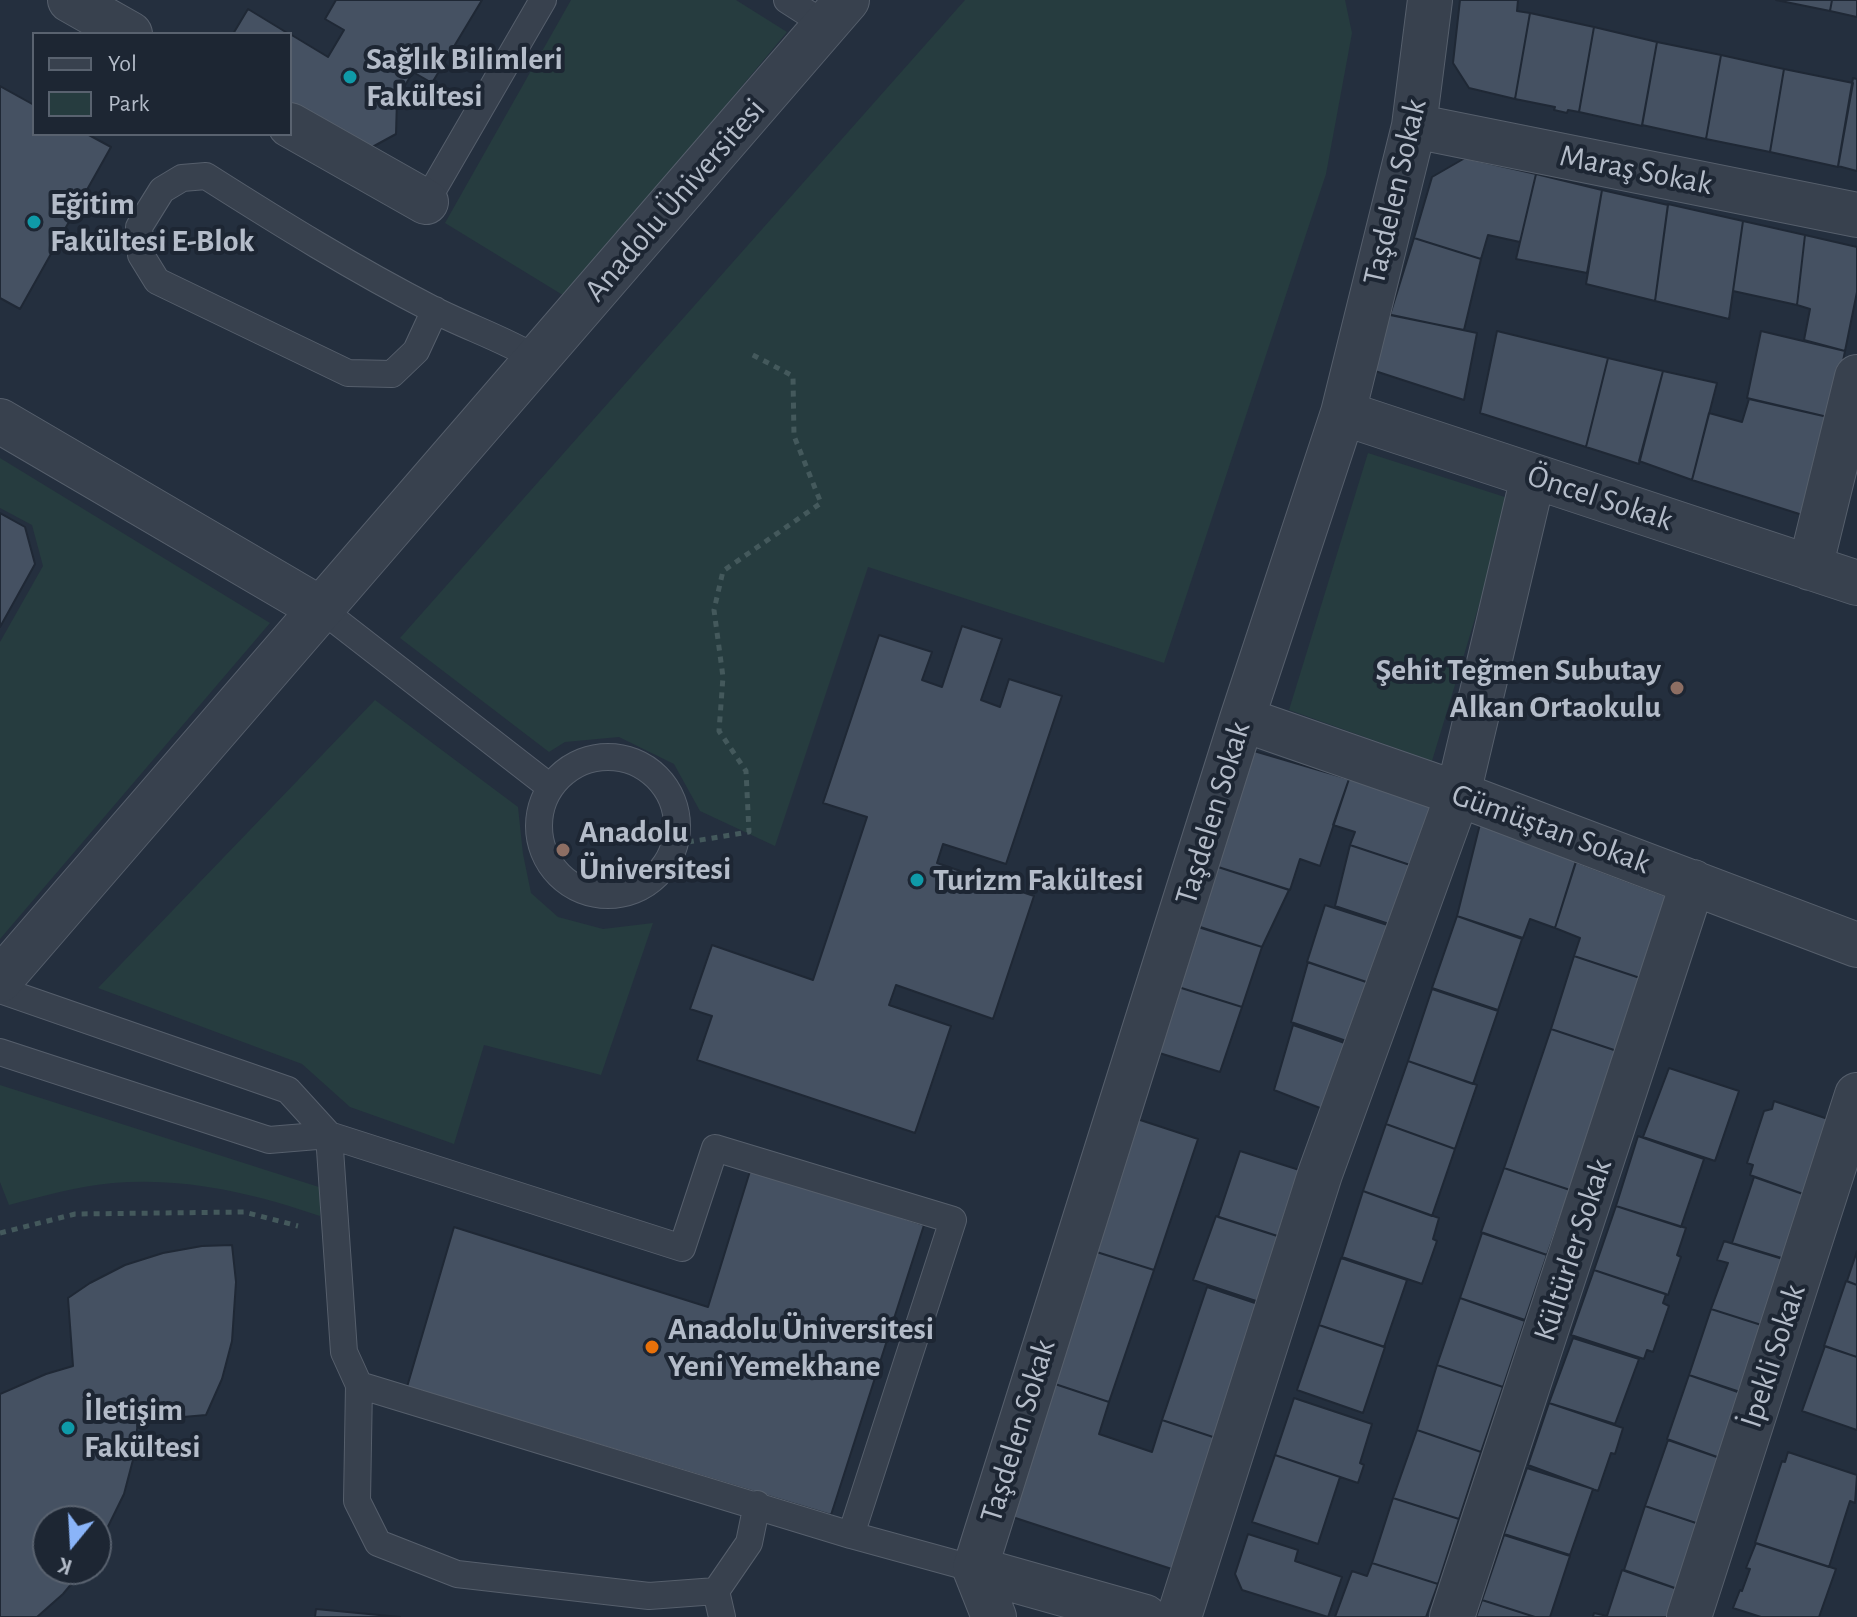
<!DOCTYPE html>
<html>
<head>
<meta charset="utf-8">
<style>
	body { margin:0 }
	#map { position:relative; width:1857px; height:1617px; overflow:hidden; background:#242f3e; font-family:"Alegreya Sans",sans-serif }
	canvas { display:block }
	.legend { position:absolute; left:32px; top:32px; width:260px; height:104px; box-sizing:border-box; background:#1d2633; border:2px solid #59626f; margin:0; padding:10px 14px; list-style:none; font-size:24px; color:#b4bcc9 }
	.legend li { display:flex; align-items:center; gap:16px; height:40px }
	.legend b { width:40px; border:2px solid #59626f }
	.north { position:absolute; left:32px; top:1505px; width:80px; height:80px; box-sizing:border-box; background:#1d2633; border:2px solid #59626f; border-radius:50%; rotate:198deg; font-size:22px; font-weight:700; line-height:32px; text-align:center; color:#b4bcc9 }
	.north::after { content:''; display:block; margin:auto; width:28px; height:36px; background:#8ab4f8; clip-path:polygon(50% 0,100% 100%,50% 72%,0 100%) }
</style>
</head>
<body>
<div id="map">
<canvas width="1857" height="1617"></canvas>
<ul class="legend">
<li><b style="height:10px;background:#38414e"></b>Yol</li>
<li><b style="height:22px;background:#263c3f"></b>Park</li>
</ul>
<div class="north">K</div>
</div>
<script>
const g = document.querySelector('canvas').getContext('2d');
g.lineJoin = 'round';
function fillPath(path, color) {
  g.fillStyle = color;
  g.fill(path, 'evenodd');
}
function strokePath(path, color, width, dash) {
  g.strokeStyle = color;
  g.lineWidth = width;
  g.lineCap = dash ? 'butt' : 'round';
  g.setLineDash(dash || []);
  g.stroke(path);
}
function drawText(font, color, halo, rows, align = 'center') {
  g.font = font + ' "Alegreya Sans",sans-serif';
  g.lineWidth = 8;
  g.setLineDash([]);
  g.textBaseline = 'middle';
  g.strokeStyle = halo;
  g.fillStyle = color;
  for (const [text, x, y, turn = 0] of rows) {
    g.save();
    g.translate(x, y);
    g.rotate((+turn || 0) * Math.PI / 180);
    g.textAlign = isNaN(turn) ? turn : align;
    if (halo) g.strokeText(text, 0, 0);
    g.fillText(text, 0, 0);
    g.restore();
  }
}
fillPath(new Path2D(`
	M571 0H736L787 32 566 297 445 223Z
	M965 0H1345L1352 33 1326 174 1164 663 868 567 775 846 700 811 674 764 619 737 565 742 549 752 400 638Z
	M1368 453 1511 499 1432 761 1289 710Z
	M0 458 270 623 0 939V642L43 566 32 525 0 508Z
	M375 700 518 807 523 854 531 893 558 917 603 929 653 923 601 1075 484 1045 454 1144 350 1107 302 1064 98 988Z
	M0 1085 322 1188 320 1216C253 1193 184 1177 113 1183 78 1186 43 1196 9 1205L0 1182Z`), '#263c3f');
const building = new Path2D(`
	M336 0H482L432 83 413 72 397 99 396 134 365 151 290 106V34L328 57 344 30 325 19Z
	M1460 0H1518L1517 11 1530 13 1515 99 1469 88 1453 63Z
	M1776 0H1832L1830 11Z
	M1832 0H1857V17L1830 11Z
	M248 9 289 34H233Z
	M1530 13 1594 27 1579 112 1568 110 1567 113 1554 110 1555 107 1515 99Z
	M1594 27 1657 42 1642 126 1579 112Z
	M1657 42 1721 55 1706 139 1642 125Z
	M1721 55 1784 69 1770 152 1706 139Z
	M1784 69 1853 83 1838 167 1770 152Z
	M1853 78 1857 79V171L1838 166Z
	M0 86 34 105V134H87L111 147 20 309 0 298Z
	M1465 158 1536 174 1520 242 1488 235 1481 259 1414 238 1432 177Z
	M1536 174 1602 190 1587 273 1516 259Z
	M1602 190 1668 205 1655 301 1586 284Z
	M1668 204 1743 221 1729 319 1655 301Z
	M1743 221 1805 235 1797 305 1733 291Z
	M1805 235 1857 247V292L1845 351 1804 340 1810 309 1797 305Z
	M1414 238 1481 259 1464 330 1390 315Z
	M1387 314 1477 333 1464 400 1375 371Z
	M1497 331 1608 358 1586 447 1480 413Z
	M1761 331 1845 351 1832 418 1747 398Z
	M1608 358 1663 371 1639 464 1586 447Z
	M1663 371 1717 383 1692 480 1639 461Z
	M1749 399 1832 418 1812 518 1692 480 1709 413 1742 422Z
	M0 513 25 527 35 564 0 627Z
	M962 626 1002 639 981 700 1000 707 1009 679 1062 696 1006 864 943 844 937 863 1034 896 993 1019 896 985 889 1005 951 1026 915 1133 697 1060 712 1016 690 1009 712 945 813 980 867 817 823 803 879 635 932 652 922 680 942 687Z
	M1254 751 1349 779 1320 866 1300 859 1290 890 1215 866Z
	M1349 779 1433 803 1416 867 1350 845 1355 832 1333 825Z
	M1480 824 1576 861 1555 928 1530 919 1523 938 1457 916Z
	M1350 845 1416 867 1401 928 1335 906Z
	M1576 862 1666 896 1640 978 1574 956 1580 938 1555 928Z
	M1215 866 1289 890 1262 947 1197 926Z
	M1325 905 1400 929 1381 987 1307 962Z
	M1457 916 1522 939 1498 1010 1432 988Z
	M1195 926 1262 947 1242 1007 1175 986Z
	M1574 956 1640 978 1617 1051 1551 1029Z
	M1308 962 1381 987 1361 1046 1291 1022Z
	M1175 986 1242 1007 1220 1072 1153 1051Z
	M1432 989 1498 1011 1473 1084 1408 1061Z
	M1293 1025 1359 1048 1338 1115 1274 1090Z
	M1551 1029 1617 1051 1570 1190 1504 1168Z
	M1408 1061 1477 1085 1455 1149 1386 1124Z
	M1669 1068 1739 1091 1715 1161 1643 1137Z
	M1774 1101 1846 1125 1820 1200 1750 1175 1753 1165 1747 1163 1764 1111 1772 1109Z
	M1131 1117 1198 1139 1154 1270 1087 1249Z
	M1386 1124 1455 1149 1432 1216 1363 1191Z
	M1638 1136 1704 1159 1681 1227 1616 1206Z
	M1240 1151 1318 1176 1296 1242 1218 1217Z
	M751 1168 924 1225 831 1515 407 1387 454 1227 708 1307Z
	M1504 1168 1570 1190 1547 1255 1481 1232Z
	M1754 1177 1820 1200 1798 1263 1732 1243Z
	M1363 1191 1439 1218 1433 1239 1437 1241 1422 1284 1342 1257Z
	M1616 1206 1686 1228 1677 1255 1681 1257 1668 1295 1594 1270Z
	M1216 1216 1296 1242 1274 1307 1193 1280Z
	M1482 1233 1547 1255 1525 1320 1460 1298Z
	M1724 1241 1799 1264 1777 1330 1711 1309 1728 1263 1717 1260Z
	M232 1245 236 1282 232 1341 222 1379 206 1415 138 1421 134 1456 124 1494 96 1551V1521H48V1569H84L63 1594 37 1617H0V1394L46 1374 73 1366 68 1298 90 1283 125 1265 163 1253 202 1246Z
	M1087 1249 1154 1270 1109 1402 1043 1380Z
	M1857 1251V1285L1847 1281Z
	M1341 1258 1407 1280 1384 1347 1319 1325Z
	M1594 1270 1666 1294 1663 1303 1669 1306 1653 1352 1647 1350 1644 1359 1571 1335Z
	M1846 1281 1857 1285V1357L1824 1346Z
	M1207 1287 1273 1309 1228 1442 1162 1420Z
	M1460 1298 1525 1321 1503 1387 1437 1365Z
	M1711 1309 1777 1330 1755 1397 1689 1375Z
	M1319 1325 1385 1347 1363 1413 1297 1390Z
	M1573 1338 1639 1359 1615 1424 1549 1403Z
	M1825 1346 1857 1357V1430L1802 1411Z
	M1437 1365 1503 1387 1481 1452 1417 1430Z
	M1689 1375 1755 1398 1734 1463 1667 1439Z
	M1043 1380 1109 1402 1099 1434 1152 1452 1162 1420 1228 1442 1184 1573 997 1512Z
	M1294 1398 1372 1424 1360 1463 1364 1465 1358 1483 1275 1455Z
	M1549 1403 1623 1428 1615 1454 1611 1453 1598 1491 1528 1465Z
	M1417 1430 1481 1452 1459 1519 1393 1498Z
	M1668 1440 1734 1463 1711 1528 1645 1506Z
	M1788 1452 1857 1475 1855 1503 1850 1501 1829 1567 1755 1543 1782 1461 1785 1462Z
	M1275 1455 1340 1477 1318 1544 1252 1522Z
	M1527 1468 1593 1489 1570 1555 1504 1534Z
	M1393 1498 1459 1519 1438 1584 1372 1563Z
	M1645 1506 1711 1528 1689 1593 1624 1570Z
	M1248 1534 1298 1550 1295 1561 1342 1577 1328 1617 1242 1590 1235 1574Z
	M1504 1535 1570 1556 1550 1617H1535L1482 1600Z
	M1756 1543 1836 1569 1819 1617H1761L1733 1608 1740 1590 1742 1591 1750 1569 1746 1568Z
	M1372 1563 1438 1584 1426 1617H1335L1352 1571 1367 1576Z
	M1622 1570 1689 1593 1685 1617H1593L1594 1613 1607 1616Z
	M1482 1600 1535 1617H1476Z
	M316 1609 400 1617H315Z`);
fillPath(building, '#455162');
strokePath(building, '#1f2835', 2);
const lane = new Path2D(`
	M787 0 826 25
	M426 202 543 0
	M435 310 416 351 392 374 348 373 157 281 141 255 139 227 162 190 182 178 206 176C280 223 354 269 432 309 467 327 504 339 537 359
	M321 609 550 787
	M539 826a69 69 0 1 1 138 0a69 69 0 1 1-138 0Z
	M0 990 288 1090 329 1135 344 1352 359 1385 851 1535 953 1220 715 1148 682 1248 329 1135 269 1140 0 1052
	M359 1385 357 1501 378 1543 457 1574 649 1596 716 1591 749 1543 757 1504
	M851 1535 975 1569
	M716 1591 722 1617`);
const street = new Path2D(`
	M70 0 130 34
	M290 125 426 202
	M1414 126 1857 215
	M1343 413 1857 583
	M0 421 321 609
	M1810 568 1857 377
	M1242 719 1458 794 1857 945
	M0 980 847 0
	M975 1569 1145 1617
	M994 1617 975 1569 1242 719 1343 413 1414 126 1430 0
	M1179 1617 1320 1174 1458 794 1533 477
	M1452 1617 1693 882
	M1689 1617 1857 1095`);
strokePath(lane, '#565f6c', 28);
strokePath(street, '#565f6c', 46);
strokePath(new Path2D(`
	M676 844 749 832 746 771 719 731 723 677 714 610 723 571 821 503 794 436 793 376 749 353
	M0 1233 75 1214 244 1212 298 1226`), '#44595c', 5, [6, 6]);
strokePath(lane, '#38414e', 26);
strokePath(street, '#38414e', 44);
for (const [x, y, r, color] of [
	[350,77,8,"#0f9aa8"],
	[34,222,8,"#0f9aa8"],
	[1677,688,8,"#8d6e63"],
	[563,850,8,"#8d6e63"],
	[917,880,8,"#0f9aa8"],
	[652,1347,8,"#e8710a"],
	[68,1428,8,"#0f9aa8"]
]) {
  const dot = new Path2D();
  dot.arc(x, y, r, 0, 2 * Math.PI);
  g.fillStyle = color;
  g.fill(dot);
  strokePath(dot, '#1d2633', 3);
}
drawText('bold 32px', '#b4bcc9', '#1d2633', [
	["Sağlık Bilimleri",366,59],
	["Fakültesi",366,96],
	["Eğitim",50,204],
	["Fakültesi E-Blok",50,241],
	["Şehit Teğmen Subutay",1661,670,"right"],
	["Alkan Ortaokulu",1661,707,"right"],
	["Anadolu",579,832],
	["Üniversitesi",579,869],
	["Turizm Fakültesi",933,880],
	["Anadolu Üniversitesi",668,1329],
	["Yeni Yemekhane",668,1366],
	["İletişim",84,1410],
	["Fakültesi",84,1447]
], 'left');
drawText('32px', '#b4bcc9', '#1d2633', [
	["Maraş Sokak",1636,170,11],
	["Taşdelen Sokak",1395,192,-77],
	["Anadolu Üniversitesi",675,200,-49],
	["Öncel Sokak",1600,498,18],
	["Taşdelen Sokak",1213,813,-73],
	["Gümüştan Sokak",1551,829,20],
	["Kültürler Sokak",1573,1250,-72],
	["İpekli Sokak",1773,1356,-72],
	["Taşdelen Sokak",1018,1431,-73]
]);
</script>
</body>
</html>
